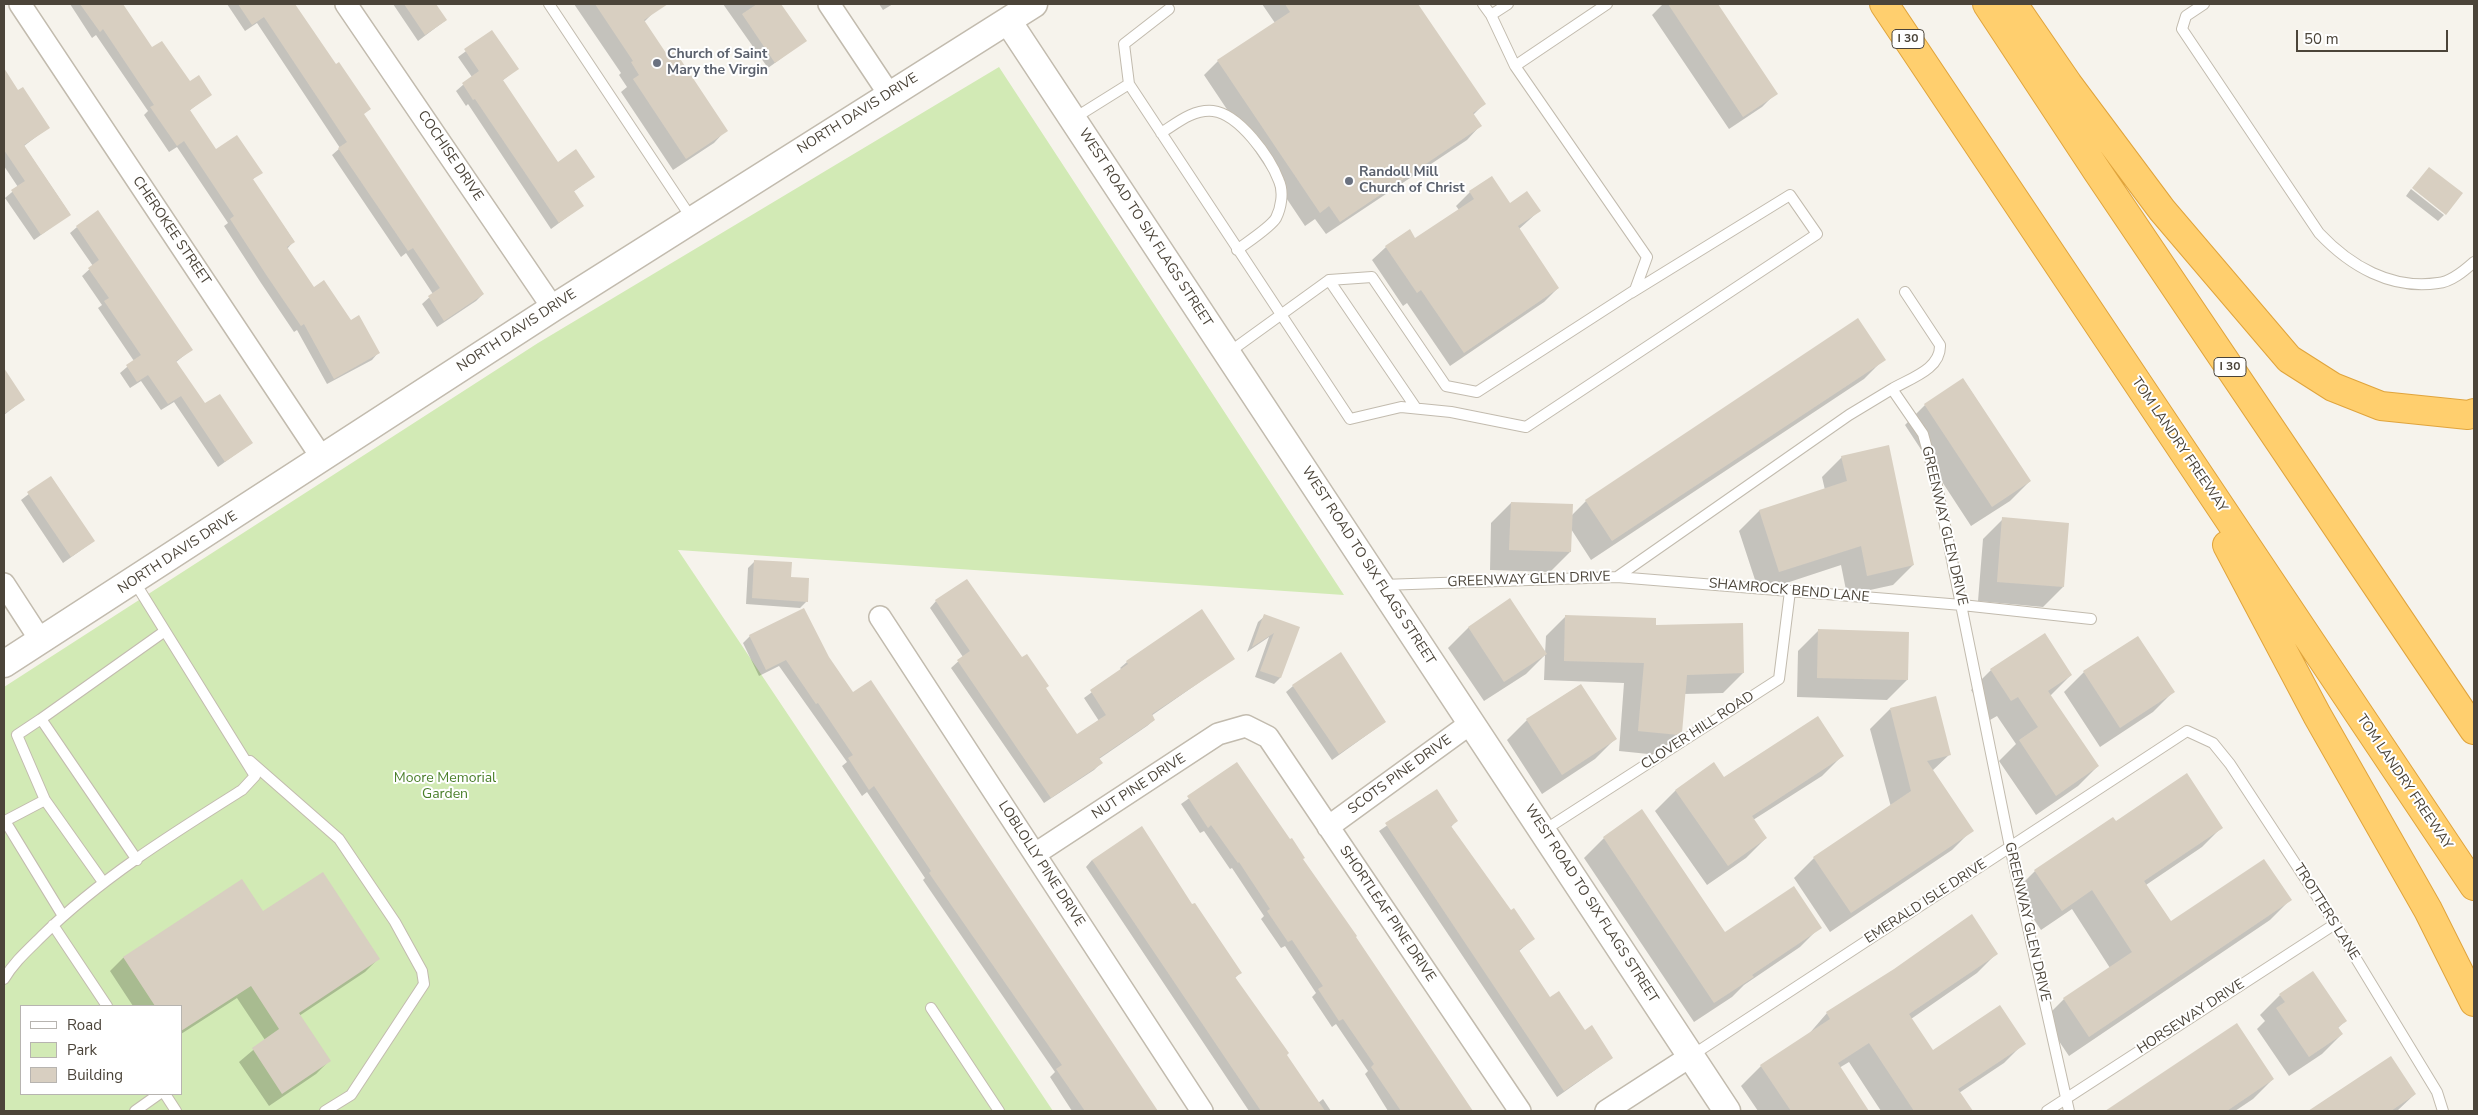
<!DOCTYPE html>
<html>
<head>
<meta charset="utf-8">
<style>
	body { margin:0 }
	#map { position:relative; width:2478px; height:1115px; overflow:hidden; background:#f6f3ec; font-family:"Nunito Sans",sans-serif }
	canvas { display:block }
	.frame { position:absolute; inset:0; border:5px solid #4b4439; pointer-events:none }
	.legend { position:absolute; left:20px; top:1005px; width:162px; height:90px; box-sizing:border-box; background:#fff; border:1px solid #b7b4b0; margin:0; padding:6px 9px; list-style:none; font-size:15px; color:#4b4439 }
	.legend li { display:flex; align-items:center; gap:10px; height:25px }
	.legend b { width:25px; border:1px solid #b7b4b0 }
	.scale { position:absolute; left:2296px; top:30px; width:152px; height:22px; box-sizing:border-box; border:2px solid #4b4439; border-top:0; padding-left:6px; font-size:15px; line-height:18px; white-space:nowrap; color:#4b4439; -webkit-text-stroke:4px #fff; paint-order:stroke }
</style>
</head>
<body>
<div id="map">
<canvas width="2478" height="1115"></canvas>
<div class="frame"></div>
<ul class="legend">
<li><b style="height:6px;background:#fff"></b>Road</li>
<li><b style="height:14px;background:#d2eab5"></b>Park</li>
<li><b style="height:14px;background:#d8cfc1"></b>Building</li>
</ul>
<div class="scale">50 m</div>
</div>
<script>
const g = document.querySelector('canvas').getContext('2d');
g.lineJoin = 'round';
function fillPath(path, color) {
  g.fillStyle = color;
  g.fill(path, 'evenodd');
}
function strokePath(path, color, width, dash) {
  g.strokeStyle = color;
  g.lineWidth = width;
  g.lineCap = dash ? 'butt' : 'round';
  g.setLineDash(dash || []);
  g.stroke(path);
}
function drawText(font, color, halo, rows, align = 'center') {
  g.font = font + ' "Nunito Sans",sans-serif';
  g.lineWidth = 4;
  g.setLineDash([]);
  g.textBaseline = 'middle';
  g.strokeStyle = halo;
  g.fillStyle = color;
  for (const [text, x, y, turn = 0] of rows) {
    g.save();
    g.translate(x, y);
    g.rotate((+turn || 0) * Math.PI / 180);
    g.textAlign = isNaN(turn) ? turn : align;
    if (halo) g.strokeText(text, 0, 0);
    g.fillText(text, 0, 0);
    g.restore();
  }
}
fillPath(new Path2D(`
	M999 67 1344 595 678 550 1053 1111H4V687L538 343ZM21 1006H181V1094H21Z`), '#d2eab5');
fillPath(new Path2D(`
	M70 4H121L152 49 189 82 210 94 189 111 216 151 261 172 252 180 294 241 287 249 313 288 378 353 372 360 327 384 297 330 294 332 261 283 224 226 228 223 177 147 169 152 144 115 148 111 96 35 92 38Z
	M227 4H290L483 294 476 301 437 327 422 304 433 294 406 253 401 257 332 155 340 148 257 23 245 31Z
	M393 4H435L446 20 418 41Z
	M574 4H648L653 13 643 23 667 58 726 130 714 143 673 170 621 92 627 87 619 75 621 73Z
	M723 4H780L805 41 768 68Z
	M879 4H893L883 10Z
	M1262 4H1417L1484 104 1473 115 1480 126 1467 140 1326 234 1315 219 1305 226 1204 75 1218 61 1275 23Z
	M1663 4H1716L1776 93 1762 107 1729 129 1652 15Z
	M492 32 517 69 502 81 558 163 593 177 573 192 582 206 551 229 468 104 466 106 456 91 472 77 458 57Z
	M4 70 18 91 49 127 24 146 70 214 34 240 5 198 18 187 4 166Z
	M2411 189 2444 215 2438 221 2406 196Z
	M1470 192 1539 211 1518 230 1558 288 1544 302 1450 366 1407 303 1403 306 1372 260 1386 247 1415 240 1459 210 1456 206Z
	M77 227 191 350 176 362 205 405 251 443 218 467 174 402 161 410 141 381 130 388 120 373 134 361 98 308 102 305 82 276 93 266 70 233Z
	M1858 320 1884 359 1864 379 1591 560 1571 529 1570 552 1550 572 1490 570 1491 523 1511 503 1571 516 1586 501Z
	M4 371 23 400 4 415Z
	M1963 379 2030 481 2010 501 1971 526 1905 425 1925 405Z
	M1842 457 1913 565 1893 585 1847 595 1841 565 1759 592 1739 531 1759 511 1825 490 1822 477Z
	M51 477 94 541 63 563 21 500Z
	M2003 519 2063 587 2043 607 1978 601 1983 539Z
	M755 561 807 601 800 608 746 604 748 568Z
	M1510 600 1545 654 1546 636 1566 616 1655 626 1743 673 1723 693 1684 694 1681 733 1658 755 1619 751 1624 683 1544 680 1545 655 1526 674 1484 701 1448 648 1468 628Z
	M936 601 1044 689 1076 736 1099 721 1084 698 1122 670 1120 668 1127 662 1233 659 1151 716 1154 720 1147 726 1099 759 1101 763 1094 770 1044 803 951 668 963 657 930 608Z
	M1265 616 1298 628 1280 678 1274 684 1255 677 1269 637 1247 652 1258 622Z
	M1818 631 1907 680 1887 700 1797 697 1798 651Z
	M750 636 828 658 852 694 870 682 1157 1111H1072L1050 1077 1055 1072 923 880 925 878 867 792 862 796 842 766 847 762 779 666 759 676 743 643Z
	M1991 670 2071 675 2050 696 2098 766 2078 786 2036 815 1999 761 2016 744 1997 716 1990 720 1971 690Z
	M2084 672 2173 692 2153 712 2100 747 2064 692Z
	M1580 685 1615 739 1595 759 1542 794 1507 740 1527 720Z
	M1293 686 1385 722 1332 760 1286 692Z
	M1890 709 1950 754 1932 771 1972 830 1952 850 1830 932 1794 878 1814 858 1891 807 1870 729Z
	M1842 756 1822 776 1753 820 1766 838 1746 858 1707 885 1655 811 1675 791 1714 764 1724 778Z
	M1237 764 1354 937 1471 1111H1388L1365 1074 1368 1071 1336 1024 1332 1027 1312 997 1316 993 1285 946 1281 948 1261 919 1264 916 1232 868 1230 869 1204 831 1200 833 1181 804Z
	M1437 791 1456 821 1451 827 1510 912 1533 939 1518 952 1550 999 1612 1058 1557 1097 1379 831Z
	M2115 823 2222 827 2202 847 2146 885 2170 923 2290 900 2270 920 2069 1056 2044 1019 2064 999 2110 968 2072 909 2041 930 2015 891 2035 871Z
	M1604 838 1724 934 1820 927 1800 947 1744 985 1732 997 1694 1022 1584 858Z
	M1092 860 1192 906 1240 973 1235 978 1318 1103 1323 1099 1331 1111H1249L1086 867Z
	M242 881 263 913 378 959 365 972 299 1016 329 1061 316 1074 269 1106 239 1062 265 1040 237 998 181 1034V1006H133L110 971 123 958Z
	M1997 953 1977 973 1911 1019 1932 1052 2024 1043 2004 1063 1959 1093 1971 1111H1881L1849 1062 1839 1068 1867 1111H1758L1741 1086 1761 1066 1808 1035 1827 1013Z
	M2280 995 2345 1021 2338 1028 2342 1034 2322 1054 2289 1076 2257 1029 2265 1021 2260 1015Z
	M2390 1058 2415 1094 2397 1111H2311Z
	M2273 1079 2253 1099 2235 1111H2109L2112 1108Z`), '#0003');
fillPath(new Path2D(`
	M80 4H123L152 47 162 41 190 81 199 75 212 95 190 110 216 149 237 135 263 173 253 179 295 242 287 247 314 287 324 280 351 320 359 315 380 353 334 379 304 324 301 326 267 276 230 219 234 216 184 141 177 146 150 107 154 105 103 29 100 32Z
	M238 4H295L336 64 339 62 371 109 364 114 484 294 444 321 428 296 440 288 413 248 408 251 338 148 347 142 264 17 252 25Z
	M404 4H436L447 20 425 35Z
	M595 4H668L644 20 668 56 675 51 728 131 686 159 633 79 639 75 631 62 633 61Z
	M757 4H781L807 41 775 63 742 14Z
	M1285 4H1418L1486 104 1473 113 1482 126 1340 222 1329 206 1320 213 1217 60 1290 12Z
	M1668 4H1718L1778 94 1743 117Z
	M492 30 519 69 503 80 558 162 576 149 595 177 574 191 584 206 559 223 475 99 473 100 462 83 479 71 464 49Z
	M4 68 18 90 23 87 50 128 24 145 71 215 41 235 11 190 25 181 4 150Z
	M2429 167 2463 193 2446 215 2412 188Z
	M1492 176 1510 203 1527 191 1541 211 1518 226 1559 288 1464 353 1421 290 1417 293 1385 246 1410 229 1415 238 1474 199 1469 191Z
	M98 210 193 350 176 361 205 403 220 394 253 443 225 462 181 396 168 404 148 375 137 382 126 365 141 355 104 301 109 298 88 268 99 260 76 226Z
	M1858 318 1886 360 1612 541 1585 500Z
	M4 368 25 400 4 414Z
	M1963 378 2031 481 1992 507 1924 404Z
	M1889 445 1914 565 1867 576 1861 546 1779 572 1759 510 1847 481 1841 456Z
	M51 476 95 541 71 557 27 492Z
	M1511 502 1573 504 1571 552 1509 550Z
	M2002 517 2069 523 2064 587 1997 582Z
	M754 560 792 562 791 577 809 578 808 602 752 598Z
	M967 579 1022 657 1027 654 1049 686 1046 688 1077 734 1106 715 1090 690 1128 664 1126 661 1202 609 1235 659 1152 714 1155 720 1099 758 1103 763 1051 798 957 660 970 651 935 600Z
	M1510 598 1547 654 1504 682 1468 627Z
	M804 608 829 657 853 692 871 680 1158 1111H1085L1056 1069 1062 1065 929 873 931 871 874 786 869 790 848 758 853 755 818 703 816 704 786 660 766 670 749 635Z
	M1264 614 1300 627 1281 678 1260 671 1274 633 1252 647Z
	M1565 615 1656 618V625L1743 623 1744 673 1687 675 1682 733 1679 735 1638 731 1644 663 1564 661Z
	M1818 629 1909 632 1908 680 1817 678Z
	M2045 633 2072 675 2048 691 2099 766 2056 796 2019 740 2038 727 2018 697 2011 701 1990 669Z
	M2138 636 2175 692 2120 728 2083 671Z
	M1341 652 1386 722 1339 754 1292 685Z
	M1581 684 1617 739 1562 775 1526 719Z
	M1936 696 1951 755 1927 761 1974 831 1851 913 1813 857 1911 791 1890 708Z
	M1818 716 1844 756 1752 816 1767 838 1728 866 1675 790 1714 762 1724 777Z
	M1237 762 1290 839 1292 838 1305 858 1303 859 1357 936 1356 937 1473 1111H1401L1371 1067 1374 1064 1343 1019 1339 1021 1318 989 1323 986 1292 940 1288 942 1267 911 1270 909 1239 862 1238 863 1211 825 1208 828 1187 796Z
	M2187 773 2223 828 2144 881 2171 921 2264 859 2292 900 2089 1037 2063 998 2132 952 2092 890 2062 911 2034 870 2113 817 2116 821Z
	M1437 789 1458 821 1451 826 1511 910 1514 908 1535 939 1519 950 1550 997 1559 991 1585 1030 1592 1025 1613 1058 1564 1091 1385 823Z
	M1642 809 1725 932 1794 886 1822 928 1752 975 1754 977 1714 1003 1603 837Z
	M1142 826 1192 904 1195 903 1242 973 1235 977 1289 1053 1287 1055 1325 1111H1261L1092 860Z
	M323 872 380 959 299 1013 331 1061 282 1094 252 1048 279 1029 251 986 181 1031V1006H155L123 957 242 879 263 911Z
	M1972 914 1998 954 1909 1014 1933 1050 2000 1005 2026 1044 1958 1089 1973 1111H1914L1869 1043 1838 1063 1869 1111H1791L1760 1065 1830 1019 1826 1012 1894 969Z
	M2313 971 2347 1021 2338 1027 2343 1034 2309 1057 2276 1008 2285 1002 2279 994Z
	M2237 1023 2274 1079 2227 1111H2105Z
	M2391 1056 2416 1094 2391 1111H2308Z`), '#d8cfc1');
const service = new Path2D(`
	M549 4 692 219
	M1483 4 1491 15 1508 4
	M2204 4 2186 16 2182 29 2319 233C2350 266 2391 290 2438 283 2451 282 2464 271 2474 262
	M1491 15 1515 66
	M1129 84 1350 419 1401 407 1451 412 1526 427 1817 234 1790 195 1631 293
	M1073 119 1129 84 1124 44 1169 9
	M1161 133C1177 123 1193 109 1213 111 1239 114 1270 157 1279 181 1284 192 1281 208 1276 218 1271 227 1246 243 1237 250
	M1329 280 1416 408
	M1228 353 1329 280 1372 277 1446 386 1477 392 1635 290 1647 257 1515 66 1607 4
	M1892 389C1911 378 1941 369 1940 345L1905 292
	M1617 577 1962 605 2091 619
	M1382 585 1617 577 1849 415 1892 389 1923 434 1936 481 2010 847 2069 1111
	M41 719 17 735 45 800 103 882
	M250 761 339 839 395 922 422 971 424 984 351 1095 325 1111
	M45 800 5 821 63 916
	M1543 831 1779 679 1790 591
	M137 860 41 719 165 631
	M53 925 107 1006
	M4 979C14 962 28 950 42 936 101 878 172 834 242 790L255 776 134 581
	M931 1008 999 1111
	M1691 1056 2187 731 2213 743 2230 764 2335 924 2437 1092 2443 1111
	M165 1094 176 1111
	M135 1111 159 1094
	M2047 1111 2335 924`);
const minor = new Path2D(`
	M20 4 322 458
	M346 4 553 308
	M829 4 889 94
	M4 584 41 641
	M880 617 1202 1111
	M1328 827 1471 723
	M1035 854 1218 734 1246 726 1268 737 1520 1111
	M1606 1111 1691 1056`);
const tertiary = new Path2D(`
	M1008 21 1727 1111
	M4 664 553 308 1034 4`);
const motorway = new Path2D(`
	M1884 4 2474 886
	M1987 4 2097 171 2474 730
	M2013 4 2068 84 2162 210 2289 359 2333 387 2381 406 2468 415 2474 413
	M2227 545 2317 715 2428 910 2474 1002`);
strokePath(service, '#c2bbae', 12);
strokePath(minor, '#c2bbae', 24);
strokePath(tertiary, '#c2bbae', 29);
strokePath(motorway, '#e0a43c', 30);
strokePath(service, '#fff', 10);
strokePath(minor, '#fff', 21);
strokePath(tertiary, '#fff', 26);
strokePath(motorway, '#ffcf6e', 28);
for (const [x, y, r, color] of [
	[657,63,5,"#6b7280"],
	[1349,181,5,"#6b7280"]
]) {
  const dot = new Path2D();
  dot.arc(x, y, r, 0, 2 * Math.PI);
  g.fillStyle = color;
  g.fill(dot);
  strokePath(dot, '#fff', 2);
}
for (const [x, y, w] of [
	[1908,39,32],
	[2230,367,32]
]) {
  const box = new Path2D();
  box.roundRect(x - w / 2, y - 9.5, w, 19, 4);
  g.fillStyle = '#fff';
  g.fill(box);
  strokePath(box, '#4b4439', 1);
}
drawText('bold 12px', '#4b4439', null, [
	["I 30",1908,39],
	["I 30",2230,367]
]);
drawText('bold 14px', '#5b616d', '#fff', [
	["Church of Saint",667,55],
	["Mary the Virgin",667,71],
	["Randoll Mill",1359,173],
	["Church of Christ",1359,189]
], 'left');
drawText('14px', '#4b4439', '#fff', [
	["NORTH DAVIS DRIVE",858,114,-32],
	["COCHISE DRIVE",450,156,56],
	["WEST ROAD TO SIX FLAGS STREET",1145,228,57],
	["CHEROKEE STREET",171,231,56],
	["NORTH DAVIS DRIVE",517,331,-33],
	["TOM LANDRY FREEWAY",2179,445,56],
	["GREENWAY GLEN DRIVE",1944,526,77],
	["NORTH DAVIS DRIVE",178,553,-33],
	["WEST ROAD TO SIX FLAGS STREET",1368,566,57],
	["GREENWAY GLEN DRIVE",1529,580,-2],
	["SHAMROCK BEND LANE",1789,591,5],
	["CLOVER HILL ROAD",1698,731,-33],
	["SCOTS PINE DRIVE",1400,775,-36],
	["TOM LANDRY FREEWAY",2404,782,56],
	["NUT PINE DRIVE",1139,787,-33],
	["LOBLOLLY PINE DRIVE",1041,864,57],
	["EMERALD ISLE DRIVE",1926,902,-33],
	["WEST ROAD TO SIX FLAGS STREET",1591,904,57],
	["TROTTERS LANE",2326,912,58],
	["SHORTLEAF PINE DRIVE",1387,914,56],
	["GREENWAY GLEN DRIVE",2027,922,77],
	["HORSEWAY DRIVE",2191,1017,-33]
]);
drawText('14px', '#4a7f2a', '#fff', [
	["Moore Memorial",445,779],
	["Garden",445,795]
]);
</script>
</body>
</html>
